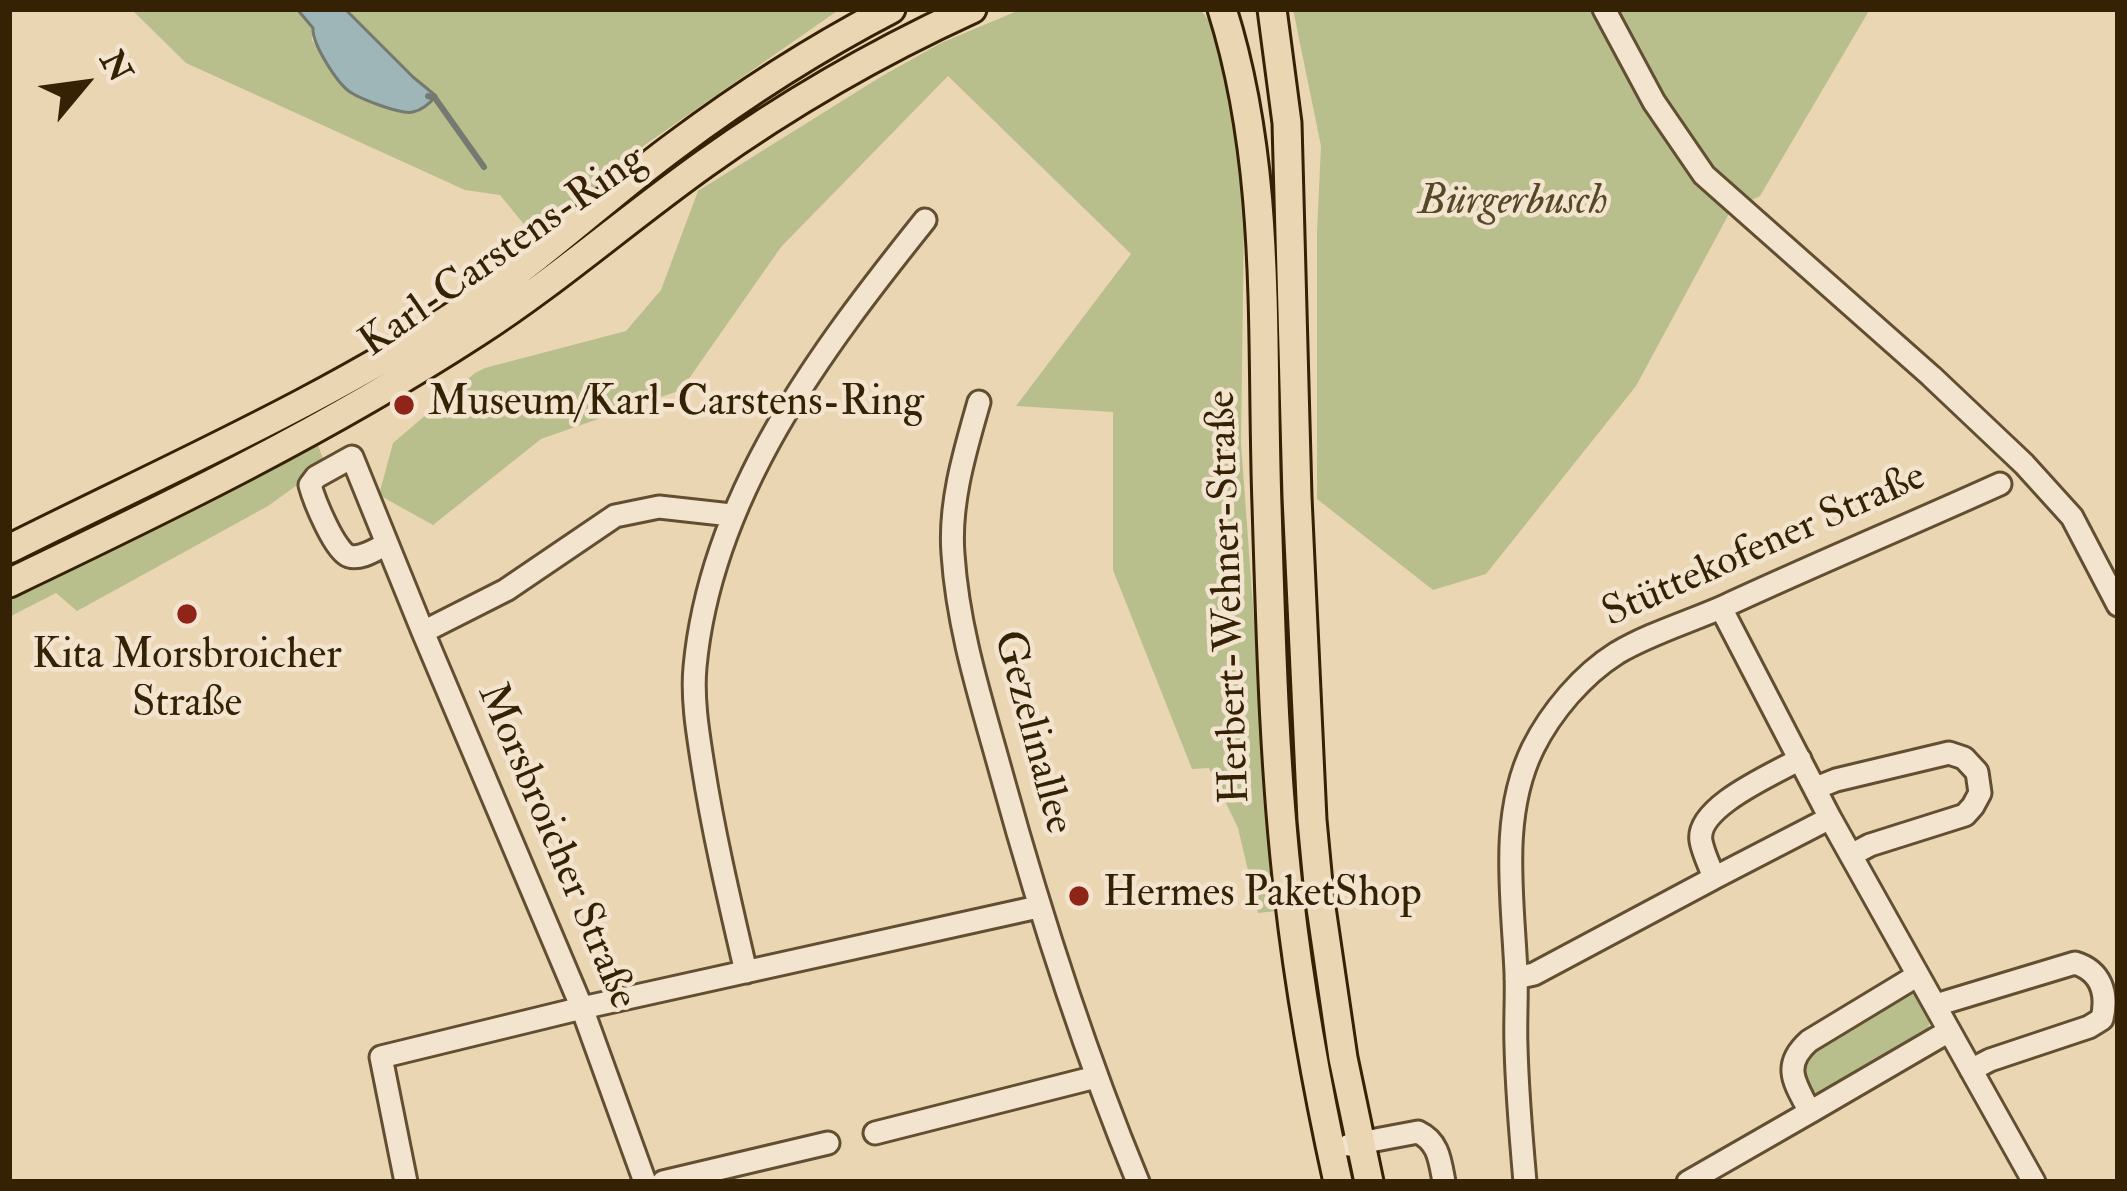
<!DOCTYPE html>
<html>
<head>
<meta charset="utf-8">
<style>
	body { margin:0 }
	#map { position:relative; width:2127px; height:1191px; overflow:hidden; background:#ebd6b4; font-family:"IM FELL Double Pica",serif }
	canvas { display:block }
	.frame { position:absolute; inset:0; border:12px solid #352104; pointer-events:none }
	.north { position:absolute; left:24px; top:24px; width:120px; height:120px; -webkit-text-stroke:9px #f2e4ce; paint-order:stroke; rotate:61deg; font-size:33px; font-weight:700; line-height:48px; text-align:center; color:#352104 }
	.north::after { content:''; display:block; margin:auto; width:42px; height:54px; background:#352104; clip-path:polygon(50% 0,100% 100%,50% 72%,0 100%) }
</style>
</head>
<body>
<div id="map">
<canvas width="2127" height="1191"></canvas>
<div class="frame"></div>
<div class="north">N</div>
</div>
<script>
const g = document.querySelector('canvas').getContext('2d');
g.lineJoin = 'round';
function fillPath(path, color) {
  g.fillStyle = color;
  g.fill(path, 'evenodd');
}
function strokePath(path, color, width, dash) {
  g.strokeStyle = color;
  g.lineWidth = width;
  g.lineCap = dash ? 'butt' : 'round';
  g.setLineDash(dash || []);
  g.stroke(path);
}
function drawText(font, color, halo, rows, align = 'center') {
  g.font = font + ' "IM FELL Double Pica",serif';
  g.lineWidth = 9;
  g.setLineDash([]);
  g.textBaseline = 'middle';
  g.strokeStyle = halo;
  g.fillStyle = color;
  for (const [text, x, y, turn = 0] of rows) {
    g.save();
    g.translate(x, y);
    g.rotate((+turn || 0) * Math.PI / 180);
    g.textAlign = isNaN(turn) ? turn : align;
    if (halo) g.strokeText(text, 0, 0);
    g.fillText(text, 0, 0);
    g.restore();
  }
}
fillPath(new Path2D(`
	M131 9H297L313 28 312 40 348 91 392 110 436 96 413 77 345 9H840L639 149 536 239 500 195 465 190 186 63Z
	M1022 9H1200L1209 21 1231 101 1244 218 1241 443 1255 634 1263 795 1277 911 1258 913 1238 828 1209 768 1192 769 1113 570V412L1016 406 1131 254 948 76 781 247 681 390 541 439 433 525 379 495 393 443 475 373 485 368 626 331 661 290 698 191 882 76 941 43Z
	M1293 9H1870L1760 196 1731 210 1636 386 1486 574 1433 590 1317 499V232L1321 146Z
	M316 439 325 465 268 506 77 611 56 593 9 617V594Z
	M1906 991C1926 996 1936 1018 1925 1036L1826 1092 1817 1093 1806 1088 1801 1059Z`), '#b8be8c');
const water = new Path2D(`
	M297 9H345L413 77 436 96C431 102 422 110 413 112 401 115 361 99 350 92 337 83 312 44 313 28Z`);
fillPath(water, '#9fb6b9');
strokePath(water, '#757a71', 3);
strokePath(new Path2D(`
	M428 96 435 98 484 167`), '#757a71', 6);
const minor = new Path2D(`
	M1604 9 1654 102 1704 175 1931 376 2024 464 2072 517 2118 605
	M979 402C965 451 949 503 953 554 958 631 982 703 1002 776 1040 914 1083 1049 1138 1182
	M387 544C376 549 361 560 349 556 335 552 314 500 310 485L316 477 352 457 423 632 582 1008 645 1182
	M1721 608 1830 818 2034 1182
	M423 632 506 590 615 516 659 507 731 515
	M1800 759C1774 774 1695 807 1701 841 1703 853 1710 866 1714 878L1830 818
	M1816 788 1836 780 1949 753 1964 758 1977 772 1980 793 1973 806 1965 815 1870 845 1853 854
	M746 972C730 903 714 836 703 766 698 734 692 699 695 667 711 495 821 350 925 220
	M1918 975 1809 1041C1781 1066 1795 1083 1810 1112L1949 1031
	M1516 978 1534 974 1714 878
	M1936 1005 2075 963C2101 971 2108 993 2102 1019L2089 1027 1990 1060 1971 1070
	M875 1133 1096 1077
	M1349 1145 1418 1132C1439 1142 1440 1161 1444 1182
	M406 1182 381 1057 582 1008 1038 907
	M663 1182 828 1143
	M1525 1182C1521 1137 1517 1091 1516 1046 1515 1021 1517 997 1516 973 1513 899 1499 817 1533 748 1551 712 1582 675 1617 653 1651 633 1689 622 1725 606 1816 564 1909 525 2000 484
	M1688 1182 1810 1112`);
const major = new Path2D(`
	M1222 9C1273 170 1261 339 1267 505 1271 635 1274 766 1289 895 1300 992 1317 1087 1338 1182
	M1272 9 1287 123 1297 497 1312 820 1319 894 1343 1058 1369 1182
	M9 549C166 470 328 400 475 302 545 255 608 195 676 145 744 94 816 48 891 9
	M9 583C168 507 328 429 476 333 555 282 627 219 704 164 788 104 878 52 972 9`);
strokePath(minor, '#624e30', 27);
strokePath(major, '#352104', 33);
strokePath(minor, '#f2e4ce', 21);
strokePath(major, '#ebd6b4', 27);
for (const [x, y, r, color] of [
	[404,405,12,"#8f2418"],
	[187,614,12,"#8f2418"],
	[1079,896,12,"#8f2418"]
]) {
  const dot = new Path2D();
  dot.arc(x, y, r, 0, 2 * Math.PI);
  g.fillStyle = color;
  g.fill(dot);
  strokePath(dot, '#f2e4ce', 4.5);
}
drawText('italic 42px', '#564826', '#f2e4ce', [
	["Bürgerbusch",1513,204]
]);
drawText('42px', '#352104', '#f2e4ce', [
	["Karl-Carstens-Ring",504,253,-35],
	["Stüttekofener Straße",1765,547,-24],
	["Herbert-Wehner-Straße",1231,597,-92],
	["Gezelinallee",1031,733,75],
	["Morsbroicher Straße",555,847,67]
]);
drawText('42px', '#352104', '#f2e4ce', [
	["Museum/Karl-Carstens-Ring",428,405],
	["Kita Morsbroicher",187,658,"center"],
	["Straße",187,706,"center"],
	["Hermes PaketShop",1103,896]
], 'left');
</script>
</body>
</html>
